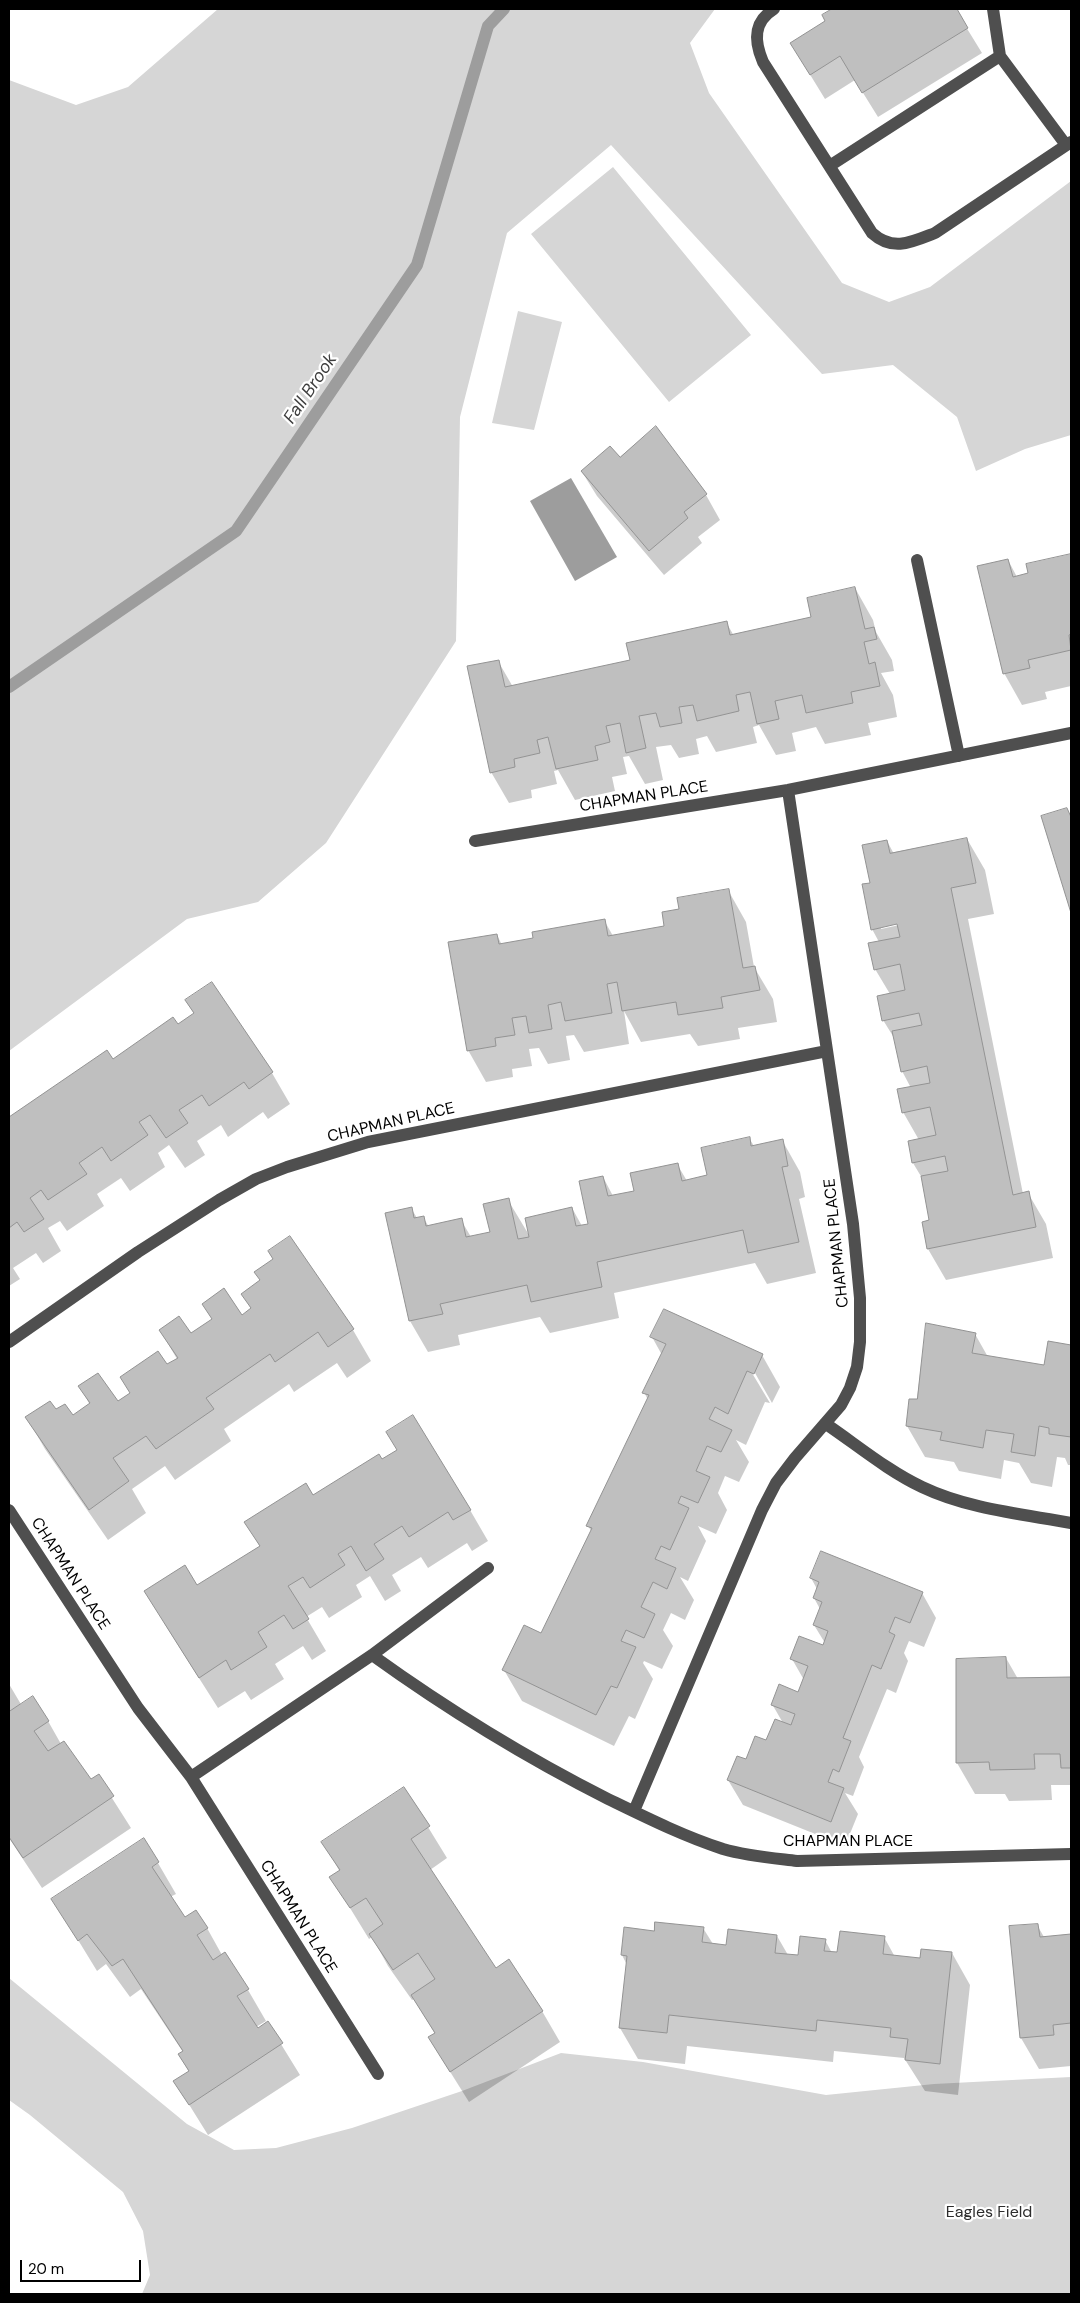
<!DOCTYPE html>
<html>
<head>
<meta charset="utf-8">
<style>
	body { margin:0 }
	#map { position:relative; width:1080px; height:2303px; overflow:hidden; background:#fff; font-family:"DM Sans",sans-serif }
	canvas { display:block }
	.frame { position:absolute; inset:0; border:10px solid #000; pointer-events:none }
	.scale { position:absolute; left:20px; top:2260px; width:121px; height:22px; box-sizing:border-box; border:2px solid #000; border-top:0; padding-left:6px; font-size:15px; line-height:18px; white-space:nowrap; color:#000; -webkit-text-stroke:4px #fff; paint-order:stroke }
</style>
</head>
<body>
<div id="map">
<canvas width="1080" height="2303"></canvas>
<div class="frame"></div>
<div class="scale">20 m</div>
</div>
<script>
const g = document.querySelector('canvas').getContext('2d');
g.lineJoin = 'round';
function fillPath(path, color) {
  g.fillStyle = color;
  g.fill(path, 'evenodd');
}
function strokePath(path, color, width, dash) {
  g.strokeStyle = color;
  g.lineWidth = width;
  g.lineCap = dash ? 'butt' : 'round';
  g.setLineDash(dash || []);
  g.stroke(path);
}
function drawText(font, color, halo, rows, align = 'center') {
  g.font = font + ' "DM Sans",sans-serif';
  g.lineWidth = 4.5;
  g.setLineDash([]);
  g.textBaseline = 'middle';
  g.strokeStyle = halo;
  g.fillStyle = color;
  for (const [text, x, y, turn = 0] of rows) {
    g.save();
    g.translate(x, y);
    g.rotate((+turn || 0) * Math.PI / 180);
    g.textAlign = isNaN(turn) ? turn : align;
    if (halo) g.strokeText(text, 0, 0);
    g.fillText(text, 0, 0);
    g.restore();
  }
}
fillPath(new Path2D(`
	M218 9H715L690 43 709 93 842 283 889 302 930 287 1071 181V435L1025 449 976 471 957 417 893 365 822 374 611 145 507 233 460 417 456 641 326 843 258 902 187 919 9 1051V80L76 105 128 87Z
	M613 167 751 335 669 402 531 234Z
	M518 311 562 322 534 430 492 423Z
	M9 1978 187 2124 234 2150 276 2148 352 2128 462 2091 561 2053 643 2062 826 2095 934 2084 1071 2077V2294H142L150 2275 143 2231 123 2192 30 2115 9 2100Z`), '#d6d6d6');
fillPath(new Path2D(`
	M571 478 617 557 575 581 530 501Z`), '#9d9d9d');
fillPath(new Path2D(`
	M835 9H955L982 53 878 117 855 80 825 99 806 68 827 22 823 16Z
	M656 427 706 495 720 520 698 537 702 543 664 575 597 496 582 472 619 459Z
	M1071 555V686L1045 692 1047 699 1022 705 1004 673 1008 560 1017 577 1030 574 1028 565Z
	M855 588 873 620 876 632 892 660 894 671 881 673 893 695 897 717 868 723 871 735 825 744 816 727 792 733 796 751 776 755 759 725 753 727 757 743 716 752 707 736 696 739 699 754 679 758 671 745 656 747 663 780 645 784 629 756 623 757 627 774 612 777 615 791 575 800 558 770 554 771 557 784 531 790 532 798 509 803 491 772 498 661 513 687 632 660 726 622 734 636 812 618Z
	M1067 810 1071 817V908L1043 817Z
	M967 839 985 870 994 914 968 919 1023 1194 1028 1193 1046 1224 1053 1258 946 1280 928 1249 923 1223 931 1221 922 1178 913 1163 909 1142 919 1140 903 1112 911 1088 902 1071 896 1041 883 1020 890 994 875 969 879 942 872 929 871 884 887 841 894 854ZM903 922 904 924 881 929V926Z
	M728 890 746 922 754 967 773 999 777 1022 738 1028 740 1039 698 1046 690 1034 641 1042 624 1011 629 1044 584 1052 574 1035 566 1036 570 1060 548 1064 539 1048 529 1049 532 1066 512 1069 513 1077 486 1082 468 1050 497 935 502 945 534 939 604 920 613 936 666 927 681 910Z
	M211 983 272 1073 290 1104 268 1119 263 1112 228 1137 221 1125 197 1141 205 1155 185 1168 169 1145 158 1153 165 1167 130 1191 121 1178 97 1194 104 1206 67 1231 60 1221 48 1228 61 1251 43 1263 36 1253 13 1268 20 1279 9 1286V1118L107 1051 113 1061 177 1026 194 1014 186 1001Z
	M749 1138 754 1146 782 1140 800 1172 805 1197 799 1199 816 1273 767 1284 755 1263 614 1293 619 1318 550 1333 540 1317 458 1335 460 1345 428 1352 410 1321 387 1214 411 1208 417 1218 423 1217 429 1227 461 1220 471 1237 491 1233 508 1200 529 1235 572 1208 582 1226 589 1225 603 1177 613 1196 635 1192 677 1164 687 1181 708 1176Z
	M289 1238 353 1330 371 1361 347 1378 337 1363 294 1392 289 1384 224 1429 231 1441 175 1480 165 1466 132 1489 146 1513 108 1540 45 1449 27 1418 56 1411 72 1416 90 1405 80 1387 117 1403 177 1359 160 1330 191 1335 213 1320 203 1304 242 1316 251 1309 243 1294 261 1281Z
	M975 1334 988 1357 1045 1366 1049 1342 1071 1346V1465H1068L1065 1458 1057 1457 1052 1487 1031 1483 1019 1463 1004 1460 1001 1479 959 1471 954 1462 925 1457 907 1426 918 1401Z
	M652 1337 762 1355 780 1387 772 1403 755 1373H752L770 1403 765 1402 746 1445 736 1440 749 1462 739 1482 725 1476 718 1493 727 1510 716 1534 698 1526 706 1541 688 1581 680 1577 694 1600 685 1620 671 1613 663 1630 673 1646 662 1669 644 1661 643 1663 653 1679 635 1719 629 1716 614 1746 522 1701 504 1670 542 1635 592 1532 588 1526 648 1400 644 1392 662 1355Z
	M381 1461 470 1510 488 1541 472 1551 467 1543 428 1568 421 1557 392 1575 401 1591 385 1601 370 1576 356 1585 362 1597 329 1618 322 1607 306 1617 326 1651 312 1660 303 1646 275 1664 284 1679 251 1700 245 1691 218 1708 164 1623 196 1587 260 1547 246 1522 313 1496Z
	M811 1578 922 1593 936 1618 924 1647 909 1641 904 1653 908 1661 896 1693 887 1689 859 1757 864 1767 853 1796 845 1793 858 1814 845 1846 743 1805 728 1780 783 1723 772 1704 798 1693 804 1680 792 1659 823 1646 825 1643 814 1625 820 1609 814 1598 817 1589Z
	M1006 1658 1018 1679 1071 1678V1785H1051L1052 1800 1009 1801 1005 1794H975L957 1763Z
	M9 1684 22 1706 48 1721 61 1744 90 1781 98 1776 131 1828 42 1888 9 1838Z
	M404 1788 447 1858 430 1870 496 1969 542 2011 560 2042 469 2102 429 2038 435 2034 414 1999 412 2000 388 1966 372 1937 369 1939 331 1877 340 1872 323 1842Z
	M144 1839 176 1894 170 1897 184 1919 207 1928 222 1955 248 1990 266 2021 256 2027 258 2030 268 2023 300 2075 208 2135 175 2082 189 2072 179 2055 183 2052 141 1989 130 1997 106 1964 97 1971 53 1899Z
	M1037 1925 1044 1937 1071 1935V2066L1039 2069 1021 2038Z
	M703 1928 713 1944 727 1946 777 1936 788 1955 799 1957 825 1940 832 1953H838L884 1937 895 1957 921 1959 952 1953 970 1985 958 2095 925 2091 904 2058 834 2051 833 2062 687 2046 685 2064 638 2059 620 2028 627 1965 622 1955 656 1932Z`), '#0003');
strokePath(new Path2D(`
	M9 687 236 531 417 265 488 26 504 9`), '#9d9d9d', 12);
const building = new Path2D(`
	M832 9H957L968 28 862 93 840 56 810 75 790 43 825 21 822 15Z
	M656 426 707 494 684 512 688 518 649 551 581 471 610 446 620 457Z
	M1071 554V634L1069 635 1071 650 1028 660 1030 668 1003 674 977 566 1008 559 1013 577 1028 573 1026 564Z
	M855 587 865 629 874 627 877 639 864 642 869 664 875 662 880 686 851 692 853 703 806 713 802 695 775 701 779 719 757 724 750 692 736 695 739 711 697 721 693 705 679 707 682 723 660 727 656 713 639 716 646 748 626 753 620 723 606 726 610 742 595 746 598 760 556 769 548 737 537 740 540 753 514 759 515 767 490 773 467 666 499 660 505 687 630 660 626 643 727 621 730 635 811 617 807 598Z
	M1067 808 1071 817V913L1041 816Z
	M967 838 976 883 951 888 1013 1195 1029 1191 1036 1227 927 1249 922 1222 929 1220 921 1176 948 1171 945 1156 912 1163 908 1141 936 1135 930 1107 902 1113 897 1089 930 1083 927 1066 901 1072 892 1031 922 1025 919 1013 882 1021 877 996 905 990 900 964 874 970 868 943 900 937 897 924 871 930 862 884 870 883 862 845 887 840 890 853Z
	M729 889 743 968 755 966 760 990 721 997 723 1008 678 1015 676 1002 622 1011 617 982 607 984 612 1013 565 1021 561 1002 548 1005 552 1029 529 1033 526 1016 512 1018 515 1035 495 1038 496 1046 467 1051 448 942 497 934 499 944 533 938 532 932 605 919 608 936 664 926 662 912 679 909 677 898Z
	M212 982 273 1072 249 1089 244 1082 209 1106 202 1095 179 1110 188 1123 166 1138 150 1115 139 1122 148 1135 111 1161 102 1147 79 1163 87 1174 48 1200 41 1190 30 1198 44 1219 24 1232 17 1222 9 1228V1117L107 1050 113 1059 173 1017 178 1024 194 1013 185 1000Z
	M750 1137 751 1146 783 1139 788 1166 782 1167 799 1242 748 1253 743 1230 597 1262 602 1287 531 1302 527 1285 440 1304 443 1314 409 1321 385 1213 412 1207 414 1218 424 1216 426 1226 462 1218 466 1237 490 1232 483 1204 509 1198 518 1239 529 1237 525 1218 572 1207 576 1226 588 1224 579 1181 603 1176 608 1196 634 1191 630 1173 678 1163 682 1181 707 1175 701 1148Z
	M290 1236 354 1329 328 1347 318 1332 275 1362 270 1354 206 1398 214 1409 156 1449 146 1436 113 1458 129 1481 89 1510 25 1417 50 1401 56 1409 65 1404 73 1415 90 1403 78 1386 98 1373 118 1401 130 1393 120 1377 158 1351 167 1364 178 1358 159 1330 179 1316 191 1333 212 1319 202 1304 224 1288 242 1315 251 1308 241 1294 260 1280 254 1272 273 1259 268 1251Z
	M664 1309 763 1354 754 1374 747 1371 728 1414 715 1407 709 1419 732 1430 721 1452 707 1446 696 1471 710 1477 698 1503 681 1496 678 1503 689 1508 670 1550 661 1546 655 1559 676 1568 667 1589 653 1582 641 1607 655 1614 644 1638 626 1630 621 1641 636 1647 617 1688 611 1686 596 1715 502 1670 524 1625 541 1633 592 1528 586 1526 649 1395 642 1393 666 1344 650 1337Z
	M926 1323 976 1333 972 1353 1044 1365 1048 1341 1071 1345V1437L1049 1434V1428L1039 1426 1035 1456 1011 1452 1014 1434 986 1430 983 1448 940 1440 942 1432 906 1426 909 1399H917Z
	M413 1415 471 1510 453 1520 448 1512 409 1537 402 1526 374 1544 384 1559 366 1571 351 1546 338 1554 345 1565 310 1588 303 1577 288 1586 309 1619 293 1629 284 1615 258 1632 267 1647 231 1670 226 1660 199 1678 144 1591 185 1565 197 1585 260 1546 244 1522 306 1483 313 1495 379 1454 382 1459 397 1450 386 1432Z
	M821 1551 923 1592 910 1623 895 1617 889 1632 895 1635 881 1669 872 1665 843 1738 851 1741 839 1772 833 1769 828 1782 844 1788 831 1822 727 1780 737 1756 746 1759 755 1736 766 1740 775 1719 791 1725 795 1714 771 1705 779 1684 798 1692 808 1666 790 1659 799 1636 823 1645 828 1631 813 1625 822 1602 813 1598 819 1582 810 1578Z
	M1006 1657 1007 1678 1071 1677V1768H1061L1060 1754H1034L1035 1769 990 1770 989 1762 956 1763V1659Z
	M33 1696 49 1721 34 1731 48 1751 64 1741 91 1779 99 1774 114 1796 23 1858 9 1837V1712Z
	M404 1787 430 1826 411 1839 496 1968 509 1959 543 2011 450 2072 428 2037 435 2033 411 1995 435 1979 418 1953 393 1970 369 1934 383 1924 366 1898 350 1908 329 1877 340 1870 321 1842Z
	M144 1838 159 1862 152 1867 185 1917 196 1910 208 1928 197 1935 213 1960 225 1952 249 1989 237 1996 258 2028 268 2021 283 2043 189 2105 173 2081 189 2071 178 2054 183 2051 123 1959 112 1966 87 1934 78 1941 51 1899Z
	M655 1922 704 1927 702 1942 726 1945 728 1929 777 1935 775 1953 798 1955 800 1936 826 1939 824 1951 837 1952 840 1931 885 1936 883 1954 920 1958 921 1949 952 1952 940 2064 905 2060 908 2039 890 2037 891 2028 817 2020 816 2031 669 2015 667 2033 619 2028 627 1956 621 1955 624 1927 654 1931Z
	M1038 1924 1040 1937 1071 1934V2023L1053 2025 1054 2035 1020 2038 1009 1926Z`);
fillPath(building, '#bfbfbf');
strokePath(building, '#939393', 1);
strokePath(new Path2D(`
	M774 9C753 22 754 41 763 62L872 233C893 252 912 242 935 233L1071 142
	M1000 56 1066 145
	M831 165 1000 56 993 9
	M917 560 959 756
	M475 841 788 790 1071 733
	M9 1342 138 1252 219 1200 256 1179 287 1167 368 1142 827 1051
	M826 1424C857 1445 888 1471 922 1487 968 1509 1022 1514 1071 1523
	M9 1510 138 1708 191 1777 378 2074
	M372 1655C447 1709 525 1757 608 1799 645 1817 683 1836 723 1849 747 1856 772 1858 797 1861L1071 1854
	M191 1777 372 1655 488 1568
	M634 1811 762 1510 776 1483 795 1458 841 1405 850 1388 857 1367 860 1342V1298L853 1224 788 790`), '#4f4f4f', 12);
drawText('16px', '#000', '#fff', [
	["CHAPMAN PLACE",644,797,-9],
	["CHAPMAN PLACE",391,1123,-13],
	["CHAPMAN PLACE",837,1243,-96],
	["CHAPMAN PLACE",70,1574,57],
	["CHAPMAN PLACE",848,1842],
	["CHAPMAN PLACE",298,1917,58]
]);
drawText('16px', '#2d2d2d', '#fff', [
	["Eagles Field",989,2213]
]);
drawText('italic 18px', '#3e3e3e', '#fff', [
	["Fall Brook",311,389,-56]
]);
</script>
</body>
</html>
